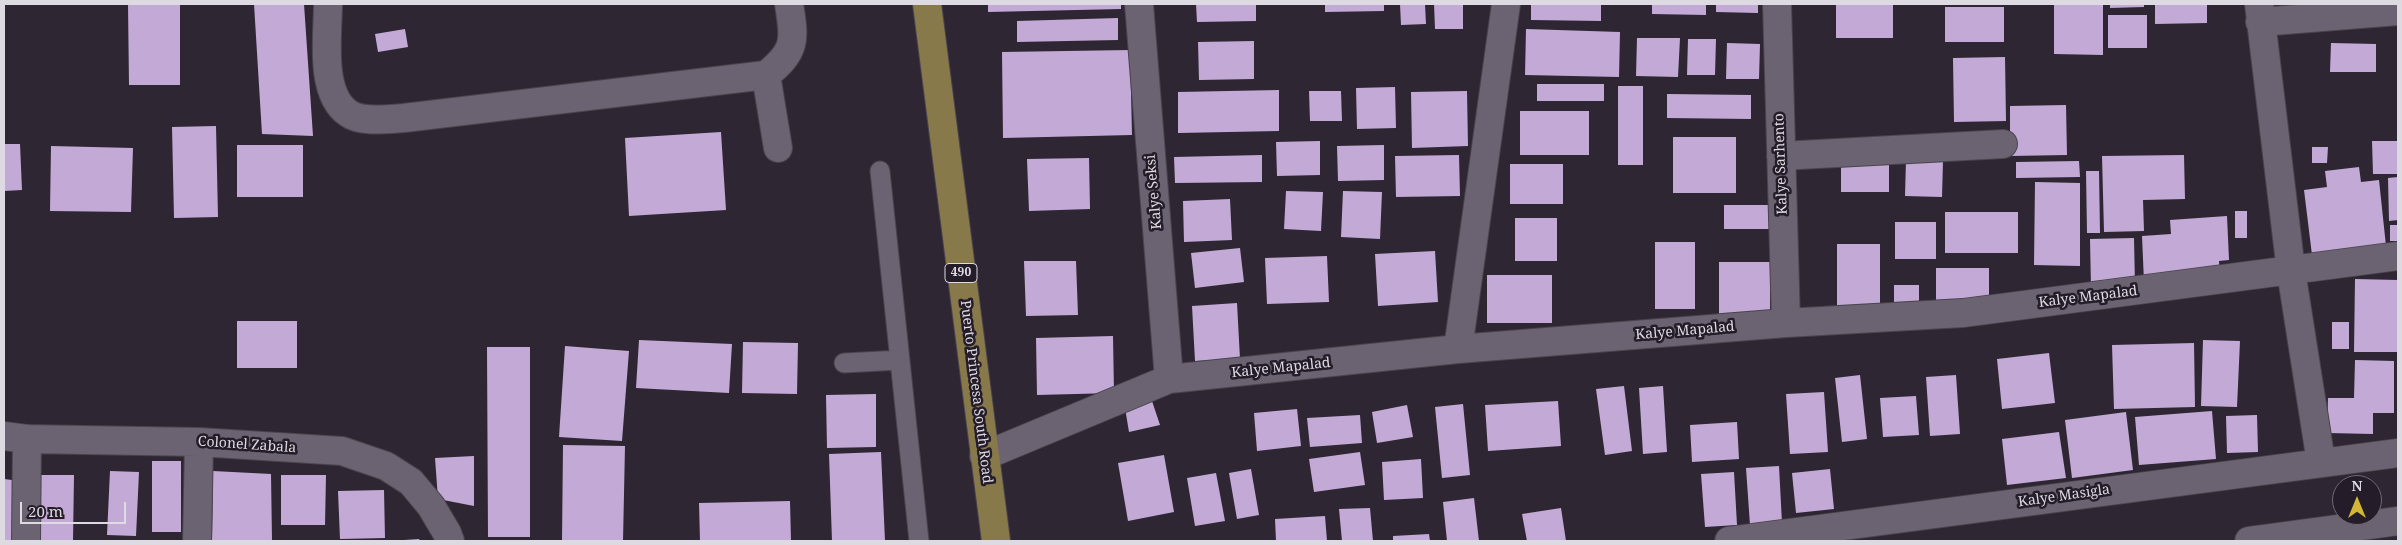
<!DOCTYPE html>
<html>
<head>
<meta charset="utf-8">
<style>
	body { margin:0 }
	#map { position:relative; width:2402px; height:545px; overflow:hidden; background:#2e2733; font-family:"Noto Serif",serif }
	canvas { display:block }
	.frame { position:absolute; inset:0; border:5px solid #dedae2; pointer-events:none }
	.north { position:absolute; left:2332px; top:475px; width:50px; height:50px; box-sizing:border-box; background:#241d29; border:1px solid #6e6973; border-radius:50%; rotate:0deg; font-size:14px; font-weight:700; line-height:20px; text-align:center; color:#dedae2 }
	.north::after { content:''; display:block; margin:auto; width:18px; height:22px; background:#d4b635; clip-path:polygon(50% 0,100% 100%,50% 72%,0 100%) }
	.scale { position:absolute; left:20px; top:502px; width:106px; height:22px; box-sizing:border-box; border:2px solid #dedae2; border-top:0; padding-left:6px; font-size:15px; line-height:18px; white-space:nowrap; color:#dedae2; -webkit-text-stroke:4px #241d29; paint-order:stroke }
</style>
</head>
<body>
<div id="map">
<canvas width="2402" height="545"></canvas>
<div class="frame"></div>
<div class="north">N</div>
<div class="scale">20 m</div>
</div>
<script>
const g = document.querySelector('canvas').getContext('2d');
g.lineJoin = 'round';
function fillPath(path, color) {
  g.fillStyle = color;
  g.fill(path, 'evenodd');
}
function strokePath(path, color, width, dash) {
  g.strokeStyle = color;
  g.lineWidth = width;
  g.lineCap = dash ? 'butt' : 'round';
  g.setLineDash(dash || []);
  g.stroke(path);
}
function drawText(font, color, halo, rows, align = 'center') {
  g.font = font + ' "Noto Serif",serif';
  g.lineWidth = 5;
  g.setLineDash([]);
  g.textBaseline = 'middle';
  g.strokeStyle = halo;
  g.fillStyle = color;
  for (const [text, x, y, turn = 0] of rows) {
    g.save();
    g.translate(x, y);
    g.rotate((+turn || 0) * Math.PI / 180);
    g.textAlign = isNaN(turn) ? turn : align;
    if (halo) g.strokeText(text, 0, 0);
    g.fillText(text, 0, 0);
    g.restore();
  }
}
fillPath(new Path2D(`
	M128 4H180V85H129Z
	M254 4H304L313 136 262 134Z
	M988 4H1121V9L988 12Z
	M1196 4H1256V21L1197 22Z
	M1325 4H1384V11L1325 12Z
	M1400 4H1425L1426 24 1401 25Z
	M1434 4H1463V29H1435Z
	M1531 4H1601V21L1531 20Z
	M1652 4H1706V15L1652 14Z
	M1716 4H1758V13L1716 12Z
	M1836 4H1893V38H1836Z
	M2054 4H2103V55L2054 54Z
	M2110 4H2144V7L2110 8Z
	M2155 4H2207V23L2155 24Z
	M1945 7H2004V42H1945Z
	M2108 15H2147V48H2108Z
	M1118 18V40L1017 42V21Z
	M405 29 408 47 378 52 375 34Z
	M1526 29 1620 32 1619 77 1525 75Z
	M1637 38H1680L1678 77 1636 76Z
	M1688 39H1716L1715 75H1687Z
	M1254 41V79L1199 80 1198 42Z
	M1727 43 1760 44 1759 79H1726Z
	M2331 43 2376 44V72H2330Z
	M1130 50 1132 135 1003 138 1002 52Z
	M2005 57 2006 121 1954 122 1953 58Z
	M1537 84H1604V101H1537Z
	M1618 86H1643V165H1618Z
	M1395 87 1396 128 1357 129 1356 88Z
	M1279 90V131L1178 133V92Z
	M1309 91H1341L1342 121H1310Z
	M1467 91 1468 146 1412 148 1411 92Z
	M1667 94 1751 95V119L1667 118Z
	M2066 105 2067 155 2010 156V106Z
	M1520 111H1589V155H1520Z
	M216 126 218 217 174 218 172 127Z
	M721 132 726 210 629 216 625 138Z
	M1673 137H1736V193H1673Z
	M1320 141V175L1277 176 1276 142Z
	M2372 141H2398V174H2373Z
	M4 144H20L22 190 4 191Z
	M237 145H303V197H237Z
	M1384 145V180L1338 181 1337 146Z
	M51 146 133 148 131 212 50 211Z
	M2312 147H2328L2327 163H2312Z
	M1262 155V182L1175 183 1174 157Z
	M1459 155 1460 196 1396 197 1395 156Z
	M2184 155 2185 199 2143 200 2144 231 2104 232 2102 156Z
	M1089 158 1090 209 1029 211 1027 159Z
	M1841 159H1889V192H1841Z
	M1906 160 1943 161 1942 197 1905 196Z
	M2079 161 2080 177 2016 178V162Z
	M1510 164H1563V204H1510Z
	M2359 167 2361 182 2379 180 2386 246 2312 255 2304 190 2327 187 2325 171Z
	M2086 171H2099L2100 233H2087Z
	M2398 177V220L2389 221 2388 178Z
	M2035 182 2080 183V266L2034 265Z
	M1286 191 1323 192 1321 231 1284 229Z
	M1343 191 1382 192 1380 239 1341 237Z
	M1230 199 1232 240 1184 242 1183 201Z
	M1724 205H1772V229H1724Z
	M2235 211H2247V238H2235Z
	M1945 212H2018V253H1945Z
	M2227 216 2229 260 2219 261 2220 278 2144 282 2142 236 2171 234 2170 220Z
	M1515 218H1557V261H1515Z
	M1895 222H1936V259H1895Z
	M2390 225H2398V241H2390Z
	M2134 238 2135 286 2091 288 2090 239Z
	M1655 242H1695V309H1655Z
	M1837 244H1880V309H1837Z
	M1240 248 1244 282 1195 288 1191 253Z
	M1435 251 1438 302 1378 306 1375 254Z
	M1327 256 1329 302 1267 304 1265 258Z
	M1024 261H1076L1078 315 1026 316Z
	M1719 262H1770V319H1719Z
	M1936 268H1989V302H1936Z
	M1487 275H1552V323H1487Z
	M2355 279 2398 280V352H2354Z
	M1894 285H1919V313H1894Z
	M1237 303 1240 359 1195 361 1192 306Z
	M237 321H297V368H237Z
	M2332 322H2349V349H2332Z
	M1113 336 1114 393 1037 395 1036 338Z
	M639 340 732 344 729 393 636 388Z
	M2203 340 2240 341 2237 407 2201 406Z
	M743 342 798 343 797 394 742 393Z
	M2194 343 2195 407 2114 409 2112 345Z
	M565 346 629 351 622 441 559 437Z
	M487 347H530V537H488Z
	M2049 353 2055 403 2002 409 1997 359Z
	M2355 360 2394 361V413H2373V434L2327 433 2328 398H2354Z
	M1860 375 1867 439 1842 442 1835 378Z
	M1956 375 1960 434 1930 436 1926 377Z
	M1624 386 1632 451 1605 455 1596 389Z
	M1663 386 1667 452 1643 454 1639 388Z
	M1149 392 1160 425 1129 432 1124 402Z
	M1824 392 1828 452 1790 454 1786 394Z
	M876 394V447L827 448 826 395Z
	M1916 396 1919 435 1883 437 1880 398Z
	M1558 401 1561 446 1488 451 1485 405Z
	M1463 404 1470 475 1442 478 1435 407Z
	M1407 405 1413 437 1377 443 1372 412Z
	M1297 409 1301 446 1257 451 1254 413Z
	M2212 411 2216 459 2139 465 2135 417Z
	M2126 412 2133 470 2072 478 2065 420Z
	M1360 415 1362 443 1310 447 1307 418Z
	M2257 415 2258 452 2227 453 2226 416Z
	M1737 422 1739 459 1692 462 1690 425Z
	M2059 432 2066 478 2007 485 2002 439Z
	M563 445 625 446 623 541H562Z
	M881 452 885 541H832L829 454Z
	M1360 452 1365 485 1314 492 1309 459Z
	M1164 455 1174 512 1128 521 1118 463Z
	M474 456V506L438 499 435 458Z
	M1421 459 1423 498 1384 500 1382 462Z
	M152 461H181V532H152Z
	M1779 466 1782 523 1750 525 1746 468Z
	M1251 469 1259 515 1237 519 1229 473Z
	M1830 469 1834 509 1796 513 1792 473Z
	M110 471 139 472 136 536 107 535Z
	M213 471 271 474 272 541H212Z
	M1734 472 1737 525 1705 527 1701 474Z
	M1216 473 1225 521 1195 526 1187 478Z
	M40 475H74L73 541H38Z
	M281 475H326L325 525H281Z
	M4 479 20 481 11 541H4Z
	M384 490 385 538 340 539 338 491Z
	M1474 498 1479 541H1447L1443 502Z
	M790 501 791 541H700L699 503Z
	M1370 508 1373 541H1342L1339 509Z
	M1561 508 1566 541H1527L1522 514Z
	M1325 516 1327 541H1276L1275 519Z
	M1429 534 1430 541H1393V536Z
	M419 539 420 541H404V540Z`), '#c3aad6');
const service = new Path2D(`
	M880 171 919 541
	M844 363 900 360`);
const minor = new Path2D(`
	M328 4C328 34 319 93 348 113 361 123 389 119 404 118L766 75
	M1139 4 1169 379
	M1777 4 1786 323
	M2259 4 2291 271 2321 462
	M2260 22 2398 11
	M778 148 766 75C796 51 795 41 789 4
	M1781 156 2003 144
	M1458 349 1506 4
	M4 436 27 439 199 442 342 451 386 466 411 482 431 506 447 533 450 541
	M984 456 1169 379 1458 349 1786 323 1963 313 2398 256
	M26 541 27 439
	M197 541 199 442
	M1729 541 2398 453
	M2249 541 2398 521`);
const primary = new Path2D(`
	M927 4 996 541`);
strokePath(service, '#4a444e', 21);
strokePath(minor, '#4a444e', 30);
strokePath(primary, '#4a444e', 30);
strokePath(service, '#6b6371', 19);
strokePath(minor, '#6b6371', 28);
strokePath(primary, '#88794b', 28);
for (const [x, y, w] of [
	[961,273,32]
]) {
  const box = new Path2D();
  box.roundRect(x - w / 2, y - 9.5, w, 19, 4);
  g.fillStyle = '#241d29';
  g.fill(box);
  strokePath(box, '#dedae2', 1);
}
drawText('bold 12px', '#dedae2', null, [
	["490",961,273]
]);
drawText('14px', '#dedae2', '#241d29', [
	["Kalye Sarhento",1781,164,-92],
	["Kalye Seksi",1154,192,-95],
	["Kalye Mapalad",2088,297,-7],
	["Kalye Mapalad",1685,331,-5],
	["Kalye Mapalad",1281,368,-6],
	["Puerto Princesa South Road",976,392,83],
	["Colonel Zabala",247,445,4],
	["Kalye Masigla",2064,496,-8]
]);
</script>
</body>
</html>
